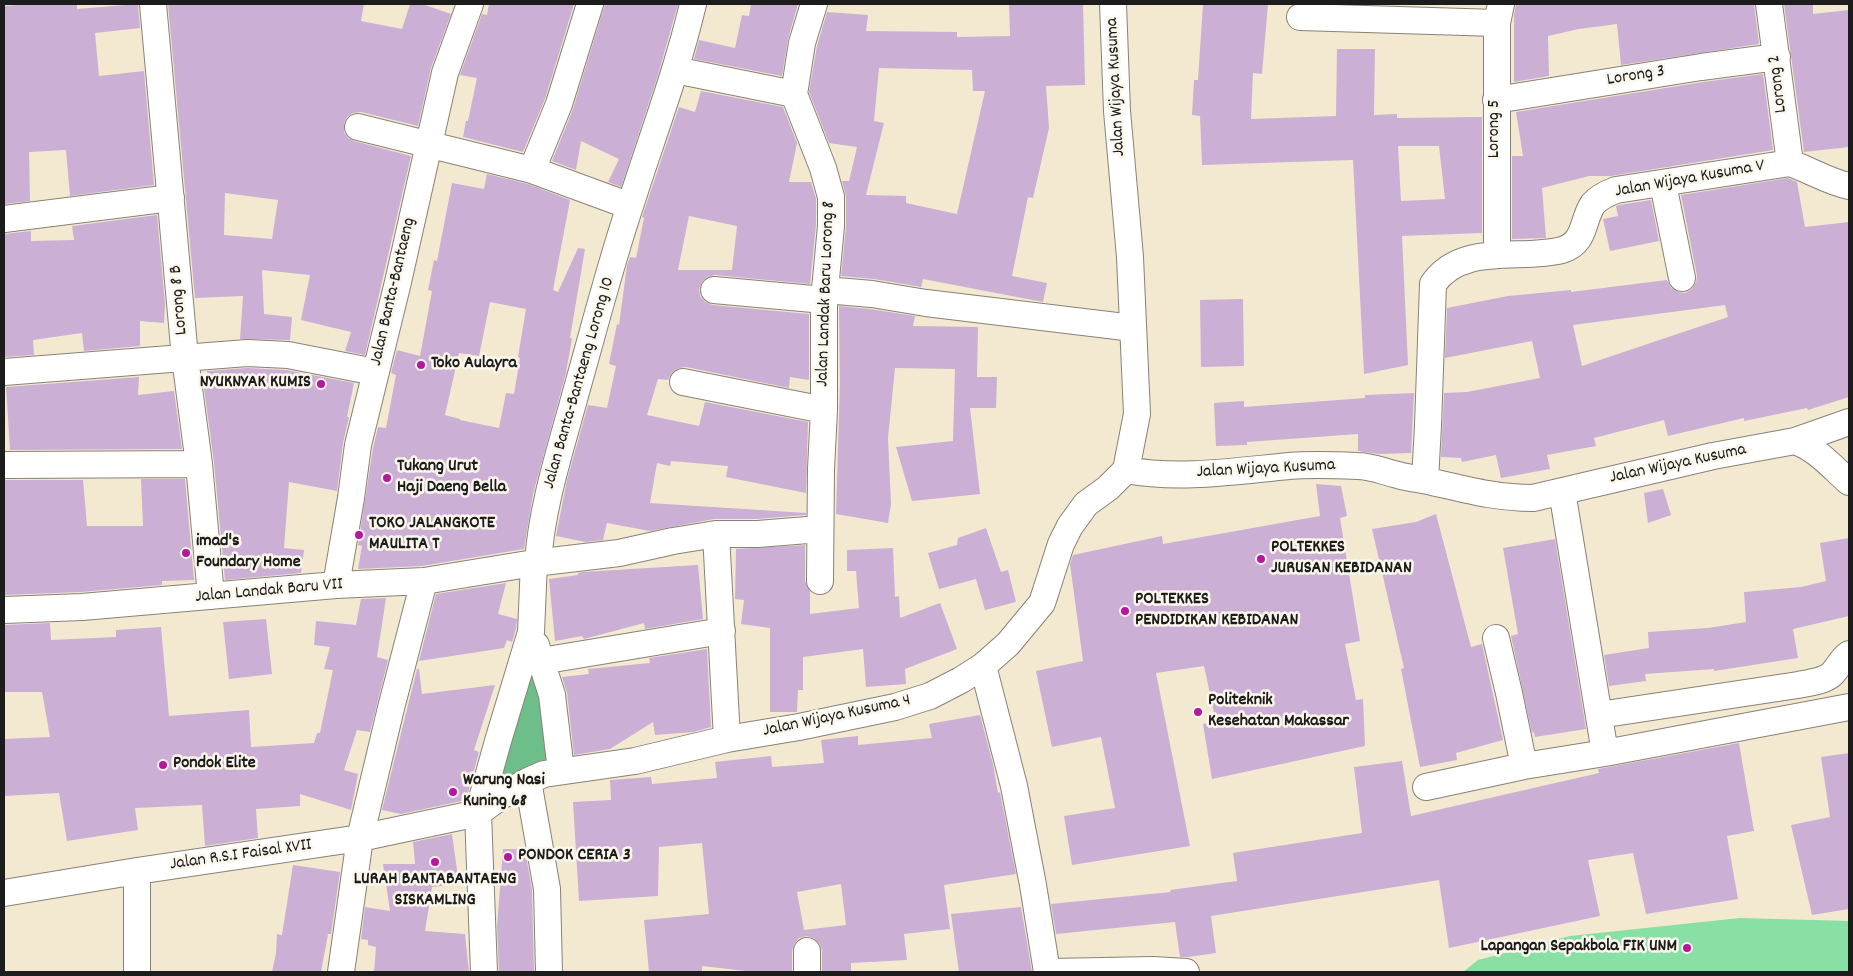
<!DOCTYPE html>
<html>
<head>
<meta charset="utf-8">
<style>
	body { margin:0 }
	#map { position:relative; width:1853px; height:976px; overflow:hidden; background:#f3e9d0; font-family:Dekko,sans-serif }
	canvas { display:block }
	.frame { position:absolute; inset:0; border:5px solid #1c1c1c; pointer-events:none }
</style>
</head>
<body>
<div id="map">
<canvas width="1853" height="976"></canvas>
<div class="frame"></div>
</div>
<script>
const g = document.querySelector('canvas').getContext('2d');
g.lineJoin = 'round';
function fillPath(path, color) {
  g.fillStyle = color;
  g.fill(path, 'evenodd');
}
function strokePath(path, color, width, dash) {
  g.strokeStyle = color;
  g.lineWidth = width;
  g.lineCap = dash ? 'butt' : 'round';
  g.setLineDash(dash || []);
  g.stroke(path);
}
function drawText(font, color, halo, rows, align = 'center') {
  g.font = font + ' Dekko,sans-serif';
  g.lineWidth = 5;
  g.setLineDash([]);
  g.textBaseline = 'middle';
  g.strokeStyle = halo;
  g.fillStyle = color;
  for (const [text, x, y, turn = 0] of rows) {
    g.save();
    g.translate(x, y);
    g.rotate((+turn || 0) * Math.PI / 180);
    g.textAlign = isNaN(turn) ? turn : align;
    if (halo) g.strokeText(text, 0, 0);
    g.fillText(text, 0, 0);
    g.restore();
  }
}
fillPath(new Path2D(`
	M1740 918 1849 921V972H1463L1478 960 1570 936Z`), '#88e0a5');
fillPath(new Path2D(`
	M533 666 553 761 496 785Z`), '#6ebe8a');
fillPath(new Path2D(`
	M29 4H77V9L138 4 140 28 95 33 99 76 144 71 154 185 70 196 66 150 29 152 30 201 4 204V6Z
	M168 4H364L361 21 402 29 410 4H422L451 14 431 68 418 126 361 112 353 113 347 117 344 123V132L348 138 354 141 411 156 365 355 345 351 351 332 301 320 310 275 262 270 264 314 292 317 290 340 240 339 243 296 195 298ZM225 193 278 200 272 239 224 235Z
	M489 4H574L545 99 523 152 463 137 466 121H468L477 78 460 75 482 14 487 15Z
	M605 4H678L658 75 621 187 608 182 619 159 581 141 576 170 552 161 573 109Z
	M751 4H798L788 39 782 76 694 59 699 40 735 48 742 15 749 16Z
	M1009 4H1083L1085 85 1046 86 1049 128 1033 198 1028 197 1012 276 1047 283 1043 302 923 279 921 287 874 279 841 276 846 226V197L842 181H849L857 147 829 143 809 92 817 46 827 12 868 15 866 31 957 32V37L1010 36ZM879 68 972 70 973 91H985L957 214 906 203V196L866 195 884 123 874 121Z
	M1203 4H1268L1262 74 1253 73 1251 119 1336 116 1337 49H1375L1374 115 1397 114V118L1482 117V233L1402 236 1408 365 1364 374 1353 160 1202 165 1200 116 1192 115 1194 80H1198ZM1398 146H1439L1445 199 1401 201Z
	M1516 4H1754L1759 44 1621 65 1617 24 1579 29 1548 36 1549 76 1514 82V15Z
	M1784 4H1813V14L1849 10V147L1804 152Z
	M1763 74 1773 150 1611 176H1589L1542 188 1546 238 1512 239V156H1523L1516 112 1703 82Z
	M701 91 783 107 797 143 789 182H811L816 199V225L810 284 715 275 707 277 702 282 699 289 700 296 705 302 713 305 809 314V380L790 377 789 388 686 367 679 368 672 372 668 380 658 379 647 415 699 426 705 402 808 422 806 493 726 477 728 466 671 461 670 466 657 463 650 503 806 513V515L757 519H714L650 531 607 523 603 540 586 542 556 536 567 480 588 405 607 408 616 366 609 364 617 324 619 325 627 265 630 257 636 258 644 218 642 217 679 107 695 112ZM689 216 737 226 732 270H678Z
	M487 174 528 184 570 200 553 290 558 292 578 248 585 249 570 338H572L566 373 533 494 524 549 422 566 358 569 362 546 358 545 373 448 378 427 386 428 396 375 391 373 397 350 420 356 432 291 428 290 434 260 437 261 452 183 484 189ZM490 302 526 309 518 357 520 358 514 394 506 393 499 428 460 420V419L445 415 459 353 479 356Z
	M1788 178 1797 182 1805 227 1849 222V397L1808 410 1807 408 1744 421V418L1668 436 1664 420 1594 438 1596 446 1547 455 1550 469 1501 478 1496 455 1462 462 1461 458 1441 457 1444 393 1467 392 1540 378 1532 341 1445 358 1447 308 1508 296 1571 290V292L1667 280 1671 288 1678 292 1685 293 1692 289 1696 282 1697 276 1681 195ZM1725 305 1728 317 1582 366 1573 325Z
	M1651 200 1659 241 1610 251 1603 219 1618 216 1616 206 1619 205Z
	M157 215 165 304 164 323 140 321V346L84 351 82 333 33 340 34 355 4 357V234L31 231V241L74 240 72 226Z
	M1243 299 1244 366 1201 367 1200 300Z
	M839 306 870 309 915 316 913 326 978 327 977 377H997L996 408H970L980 494 912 501 896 447 953 441 955 369 895 368 888 438 891 504 888 523 836 514 840 384Z
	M247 368 286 370 354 383 347 417H349L343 443 337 491 289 482 284 548 304 550 301 573 225 580 214 463 204 388 209 387 207 371Z
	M139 377 138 395 174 391 182 449 10 450 6 387Z
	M1414 393 1411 453 1379 454 1358 451V434L1247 442V445L1216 446 1214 403 1244 401V407L1365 398V395Z
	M141 479H185L194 580 162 581V585L81 592 4 595V480H83L87 526H143Z
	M1316 484 1341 486 1347 516 1340 518 1360 641 1345 644 1356 700 1363 699 1365 746 1212 779 1203 724 1216 722 1204 666 1156 673 1190 846 1072 865 1064 816 1115 808 1101 737 1052 747 1036 671 1083 661 1070 564 1073 555 1162 536 1163 544 1320 516Z
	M1663 489 1671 515 1648 523 1644 493Z
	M1436 514 1471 647 1482 644 1503 740 1456 753 1457 760 1420 767 1401 669 1404 668 1372 529 1416 522Z
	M986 528 1001 572 1008 570 1016 602 985 610 976 579 939 589 928 553 957 545 958 538Z
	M1849 538V616L1793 629 1798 658 1714 671V669L1645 674 1646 681 1609 686 1604 655 1649 648 1648 632 1708 628 1746 622 1744 592 1801 587 1826 581 1820 543Z
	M1555 539 1586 729 1535 737 1534 732 1532 733 1511 636 1518 634 1503 548Z
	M805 545V581L810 591V614L859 608 856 571H847V550L893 548 895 597 899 596 900 618 940 603 957 649 905 669 906 684 866 687 863 649 803 657V690H798L797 712H770V628L741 624 744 600 735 599 736 549Z
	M698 565 703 619 645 629 644 623 584 639 582 636 555 641 549 579 578 575V573L582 572Z
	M506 583 498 614 517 619 516 629 512 642 507 640 504 648 419 661 436 594Z
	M386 598 377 657 388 660 370 732 357 730 344 770 358 774 351 810 300 794V806L256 809 258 838 205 846 202 805 135 808 138 830 67 841 59 793 4 796V739L50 737 42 692H4V625L50 623 51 640 116 637V630L161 627 169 716 249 710 251 747 314 743 317 733H320L333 670 324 669 330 647 314 645 316 621 356 625 361 599Z
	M266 619 272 674 229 679 223 622Z
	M707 649 711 727 693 732 655 735 653 722 610 749 574 755 567 693 562 677 589 674 588 669 650 663 649 658Z
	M417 669H419L422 694 495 685 474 750 479 752 466 800 401 814 382 810Z
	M980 715 993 764 998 793 1000 792 1016 874 944 885 950 929 904 934 907 960 851 963V972H822V951L820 944 814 938 807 936 799 938 794 944 792 951V972H755L702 966V972H649L644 920 709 914 702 843 659 847 658 896 579 901 573 802 611 800 610 780 651 777 652 784 717 778 715 762 771 756 772 767 824 763 821 740 858 736V745L932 738 929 724ZM841 884 846 925 804 930 797 892Z
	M1739 743 1754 831 1727 836 1738 899 1646 914 1633 853 1588 860 1600 916 1449 948 1439 880 1211 916 1216 953 1188 957H1180L1175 922 1056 934 1051 904 1171 892 1170 890 1237 881 1233 853 1362 833 1354 767 1402 761 1411 816 1599 773 1598 769Z
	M1849 753V909L1812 915 1791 825 1830 817 1821 757Z
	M452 834 459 884 432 887 425 931 465 934 469 972H374L376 947 368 945V940L361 939 365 907 390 911 383 864H415L413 842Z
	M503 849H525L532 890 534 972H499L497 927Z
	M293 865 340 872 331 934H328L321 972H272L276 953 277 934 282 935Z
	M1021 907 1032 972H959L951 914Z`), '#ccafd5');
const minor = new Path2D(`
	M153 4 185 358 199 464 211 596
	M814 4 802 43 794 94 823 168 831 197V226L824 300V410L821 469 820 581
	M1113 4 1117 111 1130 257 1137 414 1126 470
	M1769 4 1790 163
	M1300 17 1497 23
	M675 70 794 94
	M1496 100 1701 67 1777 57
	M358 127 532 170 630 206
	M532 170 559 104 590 4
	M1663 184 1682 278
	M4 219 171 198
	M1497 255V23L1501 4
	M714 290 824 300
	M825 290 872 294 926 303 1133 328
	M4 372 247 353 288 355 375 372
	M683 382 824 410
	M1795 441 1849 422
	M4 465 199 464
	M1126 470C1180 480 1235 471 1289 466 1312 464 1335 465 1357 466 1372 466 1384 472 1398 475 1408 478 1418 479 1428 481 1464 489 1495 498 1533 498L1713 456 1795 441C1817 449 1831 466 1849 482
	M1425 480 1428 426 1433 284C1462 242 1521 261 1562 250 1586 243 1582 220 1593 204 1599 197 1608 193 1616 190L1790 163C1810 170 1829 182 1849 186
	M1562 491 1605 753
	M716 534 727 739
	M538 562C542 504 561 448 576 392 594 329 610 265 631 203 652 137 677 72 693 4
	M336 585 351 498 358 445 398 282 445 73 470 4
	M4 610 82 607 336 585 424 581 534 563 619 553 673 541 716 534H758L820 529
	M1496 638 1509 693 1524 766
	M536 645 552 695 561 771
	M541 661 722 631
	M983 666 1014 786 1033 885 1047 972
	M1599 715 1798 685C1808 683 1826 681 1833 673 1839 666 1841 660 1849 654
	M528 781 547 889 549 972
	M1426 787 1524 766 1605 753 1849 707
	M4 893 137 871 360 838 478 813 501 796 528 781 544 774 635 761 727 739 799 727 895 707 930 696 961 680 983 666 1008 644 1042 603 1061 544 1070 526 1086 504 1108 488 1126 470
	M807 951V972
	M137 972V871
	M341 972 360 838 391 708 424 581
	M484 972 478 813 498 741 531 632 534 563
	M1051 972 1153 970 1186 972`);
strokePath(minor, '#888276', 28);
strokePath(minor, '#fff', 26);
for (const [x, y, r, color] of [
	[421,365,5,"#b5179e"],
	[321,384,5,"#b5179e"],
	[387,478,5,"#b5179e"],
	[359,535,5,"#b5179e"],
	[186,553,5,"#b5179e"],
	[1261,559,5,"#b5179e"],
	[1125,611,5,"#b5179e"],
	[1198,712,5,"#b5179e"],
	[163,765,5,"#b5179e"],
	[453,792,5,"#b5179e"],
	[508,857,5,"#b5179e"],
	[435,862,5,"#b5179e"],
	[1687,948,5,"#b5179e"]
]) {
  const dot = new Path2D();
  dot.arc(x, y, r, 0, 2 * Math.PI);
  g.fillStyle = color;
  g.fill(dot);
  strokePath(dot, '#fbf7ec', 2);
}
drawText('18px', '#1c1c1c', '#fbf7ec', [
	["Lorong 3",1636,77,-9],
	["Lorong 2",1779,84,-97],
	["Jalan Wijaya Kusuma",1117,87,-93],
	["Lorong 5",1496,129,-90],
	["Jalan Wijaya Kusuma V",1690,180,-10],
	["Jalan Banta-Bantaeng",394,292,-77],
	["Jalan Landak Baru Lorong 8",827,294,-88],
	["Lorong 8 B",180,300,-95],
	["Jalan Banta-Bantaeng Lorong 10",580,383,-74],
	["Jalan Wijaya Kusuma",1678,465,-12],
	["Jalan Wijaya Kusuma",1266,470,-3],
	["Jalan Landak Baru VII",269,592,-5],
	["Jalan Wijaya Kusuma 4",837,717,-12],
	["Jalan R.S.I Faisal XVII",241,856,-8]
]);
drawText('bold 18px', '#1c1c1c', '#fbf7ec', [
	["Toko Aulayra",431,365],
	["NYUKNYAK KUMIS",311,384,"right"],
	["Tukang Urut",397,468],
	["Haji Daeng Bella",397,489],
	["TOKO JALANGKOTE",369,525],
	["MAULITA T",369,546],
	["imad's",196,543],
	["Foundary Home",196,564],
	["POLTEKKES",1271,549],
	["JURUSAN KEBIDANAN",1271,570],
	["POLTEKKES",1135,601],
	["PENDIDIKAN KEBIDANAN",1135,622],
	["Politeknik",1208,702],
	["Kesehatan Makassar",1208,723],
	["Pondok Elite",173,765],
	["Warung Nasi",463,782],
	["Kuning 68",463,803],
	["PONDOK CERIA 3",518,857],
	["LURAH BANTABANTAENG",435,881,"center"],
	["SISKAMLING",435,902,"center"],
	["Lapangan Sepakbola FIK UNM",1677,948,"right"]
], 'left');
</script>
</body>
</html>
